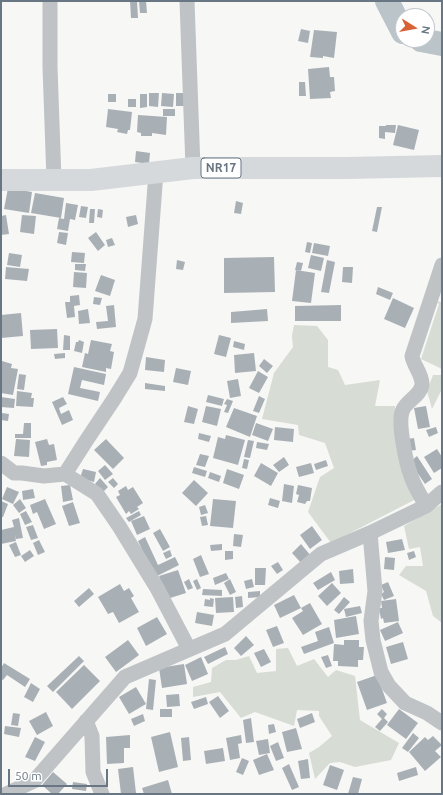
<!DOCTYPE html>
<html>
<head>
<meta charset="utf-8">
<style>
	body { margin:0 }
	#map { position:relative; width:443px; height:795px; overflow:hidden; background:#f7f7f5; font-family:Ubuntu,sans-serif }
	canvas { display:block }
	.frame { position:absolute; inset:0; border:2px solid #697784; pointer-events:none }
	.north { position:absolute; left:395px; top:8px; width:40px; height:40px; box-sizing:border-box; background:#fff; border:1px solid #c3c9ce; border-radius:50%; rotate:101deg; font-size:11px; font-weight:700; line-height:16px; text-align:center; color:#697784 }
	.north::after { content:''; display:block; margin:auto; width:14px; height:18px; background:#d76235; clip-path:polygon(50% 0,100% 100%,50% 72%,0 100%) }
	.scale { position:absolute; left:8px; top:769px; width:100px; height:18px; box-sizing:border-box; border:2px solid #697784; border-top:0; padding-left:5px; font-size:12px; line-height:14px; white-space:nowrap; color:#697784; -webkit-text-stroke:3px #fff; paint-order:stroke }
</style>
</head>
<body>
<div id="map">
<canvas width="443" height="795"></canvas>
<div class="frame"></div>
<div class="north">N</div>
<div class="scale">50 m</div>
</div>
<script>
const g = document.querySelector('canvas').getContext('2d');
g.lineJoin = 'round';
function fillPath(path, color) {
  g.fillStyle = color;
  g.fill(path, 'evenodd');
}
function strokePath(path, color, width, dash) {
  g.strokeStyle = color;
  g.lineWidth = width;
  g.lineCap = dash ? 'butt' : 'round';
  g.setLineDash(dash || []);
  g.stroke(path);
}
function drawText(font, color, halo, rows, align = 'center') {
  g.font = font + ' Ubuntu,sans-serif';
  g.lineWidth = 4;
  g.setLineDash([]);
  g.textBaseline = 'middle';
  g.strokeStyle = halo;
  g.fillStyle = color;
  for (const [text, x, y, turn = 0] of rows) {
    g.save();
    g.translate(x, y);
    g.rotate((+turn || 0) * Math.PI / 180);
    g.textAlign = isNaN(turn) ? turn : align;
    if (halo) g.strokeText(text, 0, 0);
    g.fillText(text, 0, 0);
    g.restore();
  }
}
fillPath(new Path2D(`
	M435 301 442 302V369L421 359 439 304Z
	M294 325 317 326 328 340V367L338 370 345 385 380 380 375 406H395V423L416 499 331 543 308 512 320 477 334 468 325 443 299 435 298 425 262 419 274 373 293 347 292 336Z
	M433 375H442V389L432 409 427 391Z
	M442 504V623L433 616 426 591 399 575 406 566H423L420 547 409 549 404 526Z
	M288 648 297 666 314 659 328 677 336 670 355 676 360 720 399 743 391 760 355 767 340 762 330 763 315 779 309 753 319 747 332 736 319 716V711L297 710 294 726 255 712 241 718 220 692 193 697V687L211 682 212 668 226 660H236L249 656 257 673 276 671V649Z`), '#d7dcd4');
strokePath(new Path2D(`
	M387 1 403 32
	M421 40 442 44`), '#bac4c9', 24);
fillPath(new Path2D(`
	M130 1H137L138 18H131Z
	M139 1H146L147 13H140Z
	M301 29 310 31 308 43 298 41Z
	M314 30 337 32 334 58 323 56V58L310 57Z
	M329 67 330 77H334L335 91 330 92 331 98 310 99 308 69Z
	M299 82H305L306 96H299Z
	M149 93H159L158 107 149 106Z
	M162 93 174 94 173 107 161 106Z
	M176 93H184V106H176Z
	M108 94H116V102H108Z
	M140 94H147V107L140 108Z
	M128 99H136V107H128Z
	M108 109 132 112 130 130H128L127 134 117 132 118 129 106 127Z
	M163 109H175V116H163Z
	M138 115 167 117 166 135 152 133V136H141V133L137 132Z
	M386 125H396L395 133 385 132V139L379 138V126H386Z
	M398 125 419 130 414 150 393 145Z
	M136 151 150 153 149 164 135 162Z
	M8 188 32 192 29 213 4 209Z
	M35 193 64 198 61 218 31 213Z
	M236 201 243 203 241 214 234 213Z
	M66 203 78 205 75 220 70 219 68 231 57 229 59 218 64 219Z
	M81 206 88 207 86 218 79 217Z
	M377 207H382L377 232 372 231Z
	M90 209H95L94 223H89Z
	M98 209 103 210 102 218 97 217Z
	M6 215 9 234 1 235V216Z
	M22 215 36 216 34 234 20 232Z
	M136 215 138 224 128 227 126 217Z
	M59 232 68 233 66 245 57 243Z
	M96 232 105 245 98 251 88 238Z
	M112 238 115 245 108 247 106 240Z
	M307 242 312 243 310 253 305 252Z
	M314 243 330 246 328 256 312 253Z
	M72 252 85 253 84 263 71 262Z
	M9 253 22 255 20 267 7 265Z
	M311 255 324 258 321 271 308 268Z
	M274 257 275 292 224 293V258Z
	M177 260 185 262 183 270 176 269Z
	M327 260 335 262 329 293 321 292Z
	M297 262 303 263 301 271 295 270Z
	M75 264H86L85 271 75 270Z
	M6 267 29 269 27 281 5 279Z
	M343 267H353L352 283 342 282Z
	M296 270 315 273 311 303 292 301Z
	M74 272 87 273 86 288 73 287Z
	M101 275 115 280 110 296 95 291Z
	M378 287 393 293 390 300 376 294Z
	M79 295 80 305 74 306 75 317 67 318 65 302H70V296Z
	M94 297 102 298 100 305 93 304Z
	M393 298 414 308 405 328 384 319Z
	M114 305 116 327 97 329 96 322 108 321 106 306Z
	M341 305V321H295V306Z
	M88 309 90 323 79 324 78 311Z
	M267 309 268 321 231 323V312Z
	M21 313 23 336 1 338V315Z
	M57 329 58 348 31 349 30 330Z
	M64 335 70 336V350H63Z
	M219 335 231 338 226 357 214 354Z
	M79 340 84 342 82 353 74 351 76 342H78Z
	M91 340 112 344 110 351 114 352 111 369 106 368V372L82 367 85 353 88 354Z
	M234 341 245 344 244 350 233 347Z
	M65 353V358L55 359 54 354Z
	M254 353 256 371 235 373 234 355Z
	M146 357 165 360 164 372 145 370Z
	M264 359 273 366 267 373 259 366Z
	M2 361 12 364 11 368 18 369 13 395 1 393Z
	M74 367 106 374 104 385 82 380 80 388 100 392 98 401 68 394Z
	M176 368 191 371 188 385 173 382Z
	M258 371 268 377 259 393 249 388Z
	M19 374 26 375 24 390 17 389Z
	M238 379 241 396 230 398 227 381Z
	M145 383 165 386V391L145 389Z
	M17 391 32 393 31 398H34L33 407 16 406Z
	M208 395 224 399 222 406 206 402Z
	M259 396 265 399 259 413 253 411Z
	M1 397 15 399 14 408 1 407Z
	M63 397 67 404 59 408 61 414 69 410 73 420 62 425 52 402Z
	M227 399 233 401 228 413 224 412 227 405 224 404Z
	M188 406 198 409 194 424 184 422Z
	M206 406 221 409 217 426 202 422Z
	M426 406 430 427 418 429 414 408Z
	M234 408 257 416 250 437 226 427Z
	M2 413 9 414 8 421 1 420Z
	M24 423H31V438H15V434H23Z
	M256 423 273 429 268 441 252 435Z
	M275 427 294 429 293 442 274 440Z
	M436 427 438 433 429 437 426 430Z
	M199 433 211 436 209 442 198 439Z
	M226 435 245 440 238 465 213 458 218 437 225 439Z
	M414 438 416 450 408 451 407 439Z
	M16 439 30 440 29 457 14 456Z
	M47 439 49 445 54 444 57 460 47 462V465L41 466 35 442Z
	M106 439 124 458 113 469 94 450Z
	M248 440 254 441 250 458 244 457Z
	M257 442 269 444 267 450 256 448Z
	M437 449 442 457V468L434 473 424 457Z
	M200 454 209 456 205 467 196 465Z
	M417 456 432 479 425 484 410 462Z
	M284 457 289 465 279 472 273 465Z
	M244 459 249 460 247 469 242 468Z
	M326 460 328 466 316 470 314 464Z
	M261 463 278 473 271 486 254 476Z
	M311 463 314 473 299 477 296 467Z
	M105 465 113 474 105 480 98 471Z
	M194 467 207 471 205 477 192 473Z
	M83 469 96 472 94 482 80 478Z
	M227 469 244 475 239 489 223 483Z
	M210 472 221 476 219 482 208 478Z
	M100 478 108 487 103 492 95 484Z
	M113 478 118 484 114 488 108 482Z
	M194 480 208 493 196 506 182 493Z
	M284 484 294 486 292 503 282 501Z
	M70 485 73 500 63 502 61 486Z
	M298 485 312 488 310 501H307L305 504 297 502 299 495 296 494Z
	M126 486 128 490 133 487 143 503 137 507 139 509 131 514 129 511 126 514 116 497 120 495 118 491Z
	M7 487 19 492 13 504 2 499Z
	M33 489 35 498 23 500 22 491Z
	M270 498 280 501 278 508 268 505Z
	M20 499 26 508 19 513 13 505Z
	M45 499 56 524 44 529 37 512 33 514 30 505Z
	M213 499 236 501 233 528 210 526Z
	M1 501 8 504 3 517H1Z
	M73 502 80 523 69 526 62 506Z
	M205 505 208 513 201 515 199 507Z
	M26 511 32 522 25 525 20 514Z
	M139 511 141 515 129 522 126 518Z
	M144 516 150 529 137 535 131 521Z
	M206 516 208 525 202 526 200 517Z
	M19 518 23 538 16 539 15 535 16 541 1 544V530L14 527 12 520Z
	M33 525 38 538 31 540 26 527Z
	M312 526 322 540 310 549 300 535Z
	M160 529 170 547 163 551 153 533Z
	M234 534 243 535 241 547 233 546Z
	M145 537 158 565 175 557 179 565 155 577 138 541Z
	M402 539 405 550 388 553 386 542Z
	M39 540 45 552 38 555 33 543Z
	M16 542 21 555 15 557 9 545Z
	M222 544V550L211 551 210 545Z
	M301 544 311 556 302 564 292 553Z
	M30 550 34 556 25 562 21 556Z
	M170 550 172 556 166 559 163 553Z
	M225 551H233V559L225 560Z
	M414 551 416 557 409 560 407 553Z
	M201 555 209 574 200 577 193 559Z
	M385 557 395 558 394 570 384 569Z
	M278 562 283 570 277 574 271 566Z
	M255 568H266L265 585H255Z
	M353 569 354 583 340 584 339 571Z
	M178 570 186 593 167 599 159 576Z
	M331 572 335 580 318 590 313 583Z
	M226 573 229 579 215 585 213 578Z
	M189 579 193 588 188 590 184 582Z
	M197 579 201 588 197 590 193 581Z
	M230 579 236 592 230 595 224 583Z
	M252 579 254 587 246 589 244 581Z
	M388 582 394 596 384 600 381 594 384 592 381 585Z
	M332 583 341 593 327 606 318 596Z
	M120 584 124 591 129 588 134 596 131 598 139 612 119 623 113 612 108 614 98 597Z
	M89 588 94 594 79 607 74 601Z
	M203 589 222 590V596L202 595Z
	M260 591V597L248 598V592Z
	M294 595 301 608 280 618 274 605Z
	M242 596 243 607 236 608 235 597Z
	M233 597 234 612 216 613 215 598Z
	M344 597 350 602 339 614 334 610Z
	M210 598 214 599 213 607 204 606 205 599 210 600Z
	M396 599 399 621 384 623 383 618 381 619 379 608H382L381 601Z
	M310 603 322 624 303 635 292 618 303 611 301 608Z
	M360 606 362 613 346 617 344 609Z
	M197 612 214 615 212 626 195 623Z
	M356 616 359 634 336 638 334 620Z
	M157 617 167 634 146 646 137 628Z
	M398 622 403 633 385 641 380 630Z
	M277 626 284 643 273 647 266 630Z
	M329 627 334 643 304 654 301 647 318 641 315 632Z
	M246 636 254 645 241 656 234 648Z
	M128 640 139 655 116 672 105 657Z
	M344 640H359V647H364L363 660H358V667L338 666V661H333L334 644 344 645Z
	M403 642 408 659 391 664 386 647Z
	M225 647 228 654 208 664 204 657Z
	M264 649 271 662 261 667 254 653Z
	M328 655 332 666 326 668 321 657Z
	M79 656 84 661 53 692 47 686Z
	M201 657 208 674 192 681 185 665Z
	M4 663 30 679 25 687 7 675 3 680 1 679V668Z
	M184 664 187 684 162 688 159 668Z
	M84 665 100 681 72 709 56 692Z
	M377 675 387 703 367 710 357 682Z
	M149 679 156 680 153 710 146 709Z
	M31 683 40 689 33 702 24 697Z
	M136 687 146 704 129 714 119 697Z
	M179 694 180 706 167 707 166 695Z
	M218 696 229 711 220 718 209 702Z
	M206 697 208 704 194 709 191 702Z
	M160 709H172V717H160Z
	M382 709 387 714 384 718 388 722 380 731 375 727 382 719 377 714Z
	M399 709 418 723 406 739 387 725Z
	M46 712 53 726 37 735 29 721Z
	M13 713 20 714 18 726 11 725Z
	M312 713 315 722 300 728 297 719Z
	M143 714 145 721 134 726 131 719Z
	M251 718 254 742 246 743 243 720Z
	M274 724 276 732 269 734 268 725Z
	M5 726 21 728 19 737 4 734Z
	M296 728 302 749 287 752 282 732Z
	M170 732 178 767 159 772 151 737Z
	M413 733 419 738 408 752 402 748Z
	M130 735V748H124V763L107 764 106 737Z
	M241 735 242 743 238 744 240 758 230 760 226 738Z
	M433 736 442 745 435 751 441 757 425 771 409 752 425 737 428 740Z
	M35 737 45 742 35 761 25 757Z
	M189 737 191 760 183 761 181 738Z
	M268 739 270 753 259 755 256 741Z
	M278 742 284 758 276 761 270 746Z
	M223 748 225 761 206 764 204 751Z
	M267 754 274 770 259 775 253 760Z
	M242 758 249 761 243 775 236 772Z
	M308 759 310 778 301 779 298 761Z
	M289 764 299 787 292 790 282 768Z
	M330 765 344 770 337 790 323 785Z
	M133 767 136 793 121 794 118 769Z
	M416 767 418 775 399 781 397 773Z
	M53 772 67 784 58 794H52L42 785Z
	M353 777 362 779 358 794H348Z
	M168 780 172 794H144L142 788Z
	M73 782 87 784 86 791 72 789Z`), '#a9b0b5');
strokePath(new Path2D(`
	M50 1V67L54 180
	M187 1 193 168
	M1 463 14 473H22L44 476 65 474 97 494 119 526 157 588 189 649
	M65 474 86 441 114 399 130 373 145 319 156 172
	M426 506C421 496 414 486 411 476 406 463 398 424 402 412 405 401 420 397 422 385 423 375 413 365 412 356L442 265
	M370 533 375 591 371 621 373 640 381 672 389 686 405 703 427 713 442 723
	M86 721 92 736 93 772 102 794
	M6 794 34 781 125 677 225 634 321 554 370 533 426 506 442 492`), '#bfc3c6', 15);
strokePath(new Path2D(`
	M1 180H91L193 168H346L442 166`), '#d5d9dc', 22);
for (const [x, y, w] of [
	[221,168,40]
]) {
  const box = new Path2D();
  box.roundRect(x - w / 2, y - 10, w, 20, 3);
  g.fillStyle = '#fff';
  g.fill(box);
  strokePath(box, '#697784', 1);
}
drawText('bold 12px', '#697784', null, [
	["NR17",221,168]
]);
</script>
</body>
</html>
